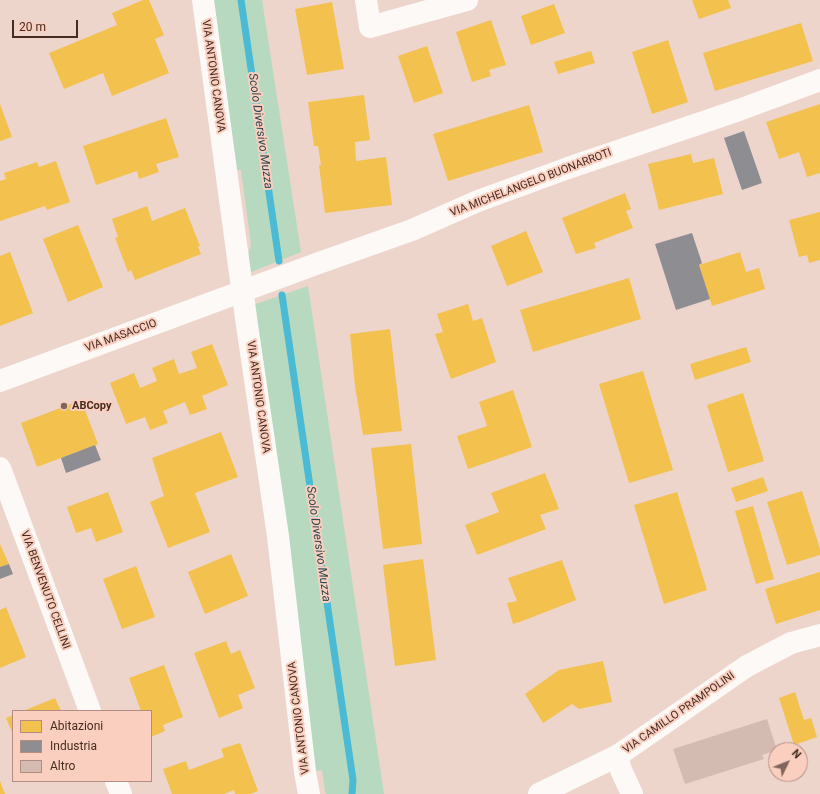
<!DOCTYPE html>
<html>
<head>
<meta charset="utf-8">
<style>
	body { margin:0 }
	#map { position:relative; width:820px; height:794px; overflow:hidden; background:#edd5cc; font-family:Roboto,sans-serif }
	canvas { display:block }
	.legend { position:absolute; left:12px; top:710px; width:140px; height:72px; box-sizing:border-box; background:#facfbf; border:1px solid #b28d80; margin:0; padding:5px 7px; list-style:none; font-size:12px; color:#462b21 }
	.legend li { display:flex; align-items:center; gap:8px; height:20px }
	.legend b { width:20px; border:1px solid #b28d80 }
	.north { position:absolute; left:768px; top:742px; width:40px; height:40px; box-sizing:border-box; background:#facfbf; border:1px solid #b28d80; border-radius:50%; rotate:47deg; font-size:11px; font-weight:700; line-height:16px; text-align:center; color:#462b21 }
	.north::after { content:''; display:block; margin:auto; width:14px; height:18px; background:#80665d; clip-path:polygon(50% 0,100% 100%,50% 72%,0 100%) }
	.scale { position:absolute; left:12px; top:20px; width:66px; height:18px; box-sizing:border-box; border:2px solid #462b21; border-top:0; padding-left:5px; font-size:12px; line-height:14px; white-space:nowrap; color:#462b21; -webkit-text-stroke:3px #facfbf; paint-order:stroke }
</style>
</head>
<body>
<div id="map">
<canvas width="820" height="794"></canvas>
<ul class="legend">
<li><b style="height:11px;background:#f2c14e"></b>Abitazioni</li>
<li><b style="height:11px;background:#8d8d92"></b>Industria</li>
<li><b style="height:11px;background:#d4bbb2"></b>Altro</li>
</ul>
<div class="north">N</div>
<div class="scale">20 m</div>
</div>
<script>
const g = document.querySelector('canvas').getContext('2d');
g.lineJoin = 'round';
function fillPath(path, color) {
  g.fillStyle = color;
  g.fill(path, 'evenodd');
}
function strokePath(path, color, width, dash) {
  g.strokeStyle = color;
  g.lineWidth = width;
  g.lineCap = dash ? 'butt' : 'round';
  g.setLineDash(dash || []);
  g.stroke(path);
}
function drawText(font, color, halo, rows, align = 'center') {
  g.font = font + ' Roboto,sans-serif';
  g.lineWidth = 4;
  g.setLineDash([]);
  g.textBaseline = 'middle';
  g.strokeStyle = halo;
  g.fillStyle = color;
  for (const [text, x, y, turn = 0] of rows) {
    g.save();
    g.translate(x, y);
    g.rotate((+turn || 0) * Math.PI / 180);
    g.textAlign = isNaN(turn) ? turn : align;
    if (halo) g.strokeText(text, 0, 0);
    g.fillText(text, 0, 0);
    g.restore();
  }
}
fillPath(new Path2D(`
	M209 0H262L301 252 249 273 247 260 251 244 241 170H233Z
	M308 286 384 794H326L325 791 322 770 316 771 253 305Z`), '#b6d9bf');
fillPath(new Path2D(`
	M143 0H149L164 35 155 39 169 73 112 96 103 73 64 89 49 53 117 25 112 13Z
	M692 0H728L731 8 699 19Z
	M332 2 344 69 307 75 295 9Z
	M554 4 565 33 531 45 521 16Z
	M491 20 506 65 489 70 491 76 472 82 456 32Z
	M801 23 813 61 715 91 703 53Z
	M668 40 688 102 652 114 632 52Z
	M427 46 443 93 414 103 398 56Z
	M591 51 595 63 558 74 554 62Z
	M364 95 370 140 355 142 356 161 386 157 392 205 325 213 319 165H321L318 146H314L308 102Z
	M0 104 12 137 0 141Z
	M820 104V173L807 177 799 152 779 159 766 122Z
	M529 105 543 152 448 181 433 134Z
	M166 118 179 157 156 164 159 172 139 179 137 171 96 185 83 146Z
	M691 154 693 163 714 158 723 194 659 210 648 164Z
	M56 161 70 202 47 210 45 206 0 221V181L6 179 4 173 37 162 39 167Z
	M625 193 631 209 626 211 633 228 594 243 596 248 576 254 562 218Z
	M147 206 152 221 185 208 200 246 198 247 201 254 135 280 131 270 128 272 115 238 118 237 112 219Z
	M820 212V260L809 263 807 255 799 257 789 220Z
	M78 225 103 287 68 302 43 239Z
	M526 231 543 272 507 286 491 246Z
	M10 252 33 313 0 326V256Z
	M740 252 746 272 759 268 765 289 712 306 699 265Z
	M629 278 641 319 533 352 520 310Z
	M468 304 473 321 482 318 496 362 451 379 435 334 443 332 437 314Z
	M390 329 402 431 363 435 355 386 350 334Z
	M212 344 228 385 202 396 207 409 190 415 185 402 163 411 168 423 150 430 145 417 126 424 110 383 134 373 140 388 157 381 152 368 174 359 179 374 197 368 191 352Z
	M746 347 751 362 695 380 690 364Z
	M643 371 673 470 629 483 599 384Z
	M513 390 532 447 468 469 457 436 487 426 479 402Z
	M743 393 764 461 728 472 707 405Z
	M81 400 98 444 37 467 21 423Z
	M221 432 238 477 195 493 210 532 168 548 150 502 164 496 152 458Z
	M411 444 422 544 383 549 371 448Z
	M545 473 559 509 540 515 546 529 477 555 465 525 499 512 491 493Z
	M763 477 768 491 736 502 731 488Z
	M802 491 820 549V555L787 565 767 502Z
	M108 492 123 532 96 542 91 528 76 533 67 507Z
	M677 492 707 590 664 604 634 505Z
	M753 506 774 579 756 584 735 511Z
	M0 544 9 564 0 567Z
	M231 554 248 596 205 614 188 572Z
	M423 559 436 660 395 666 383 565Z
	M562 560 576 600 525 620 513 624 507 603 517 601 508 578Z
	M136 566 155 617 122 629 103 579Z
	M820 572V610L776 624 765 589Z
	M6 607 26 657 0 668V610Z
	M226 641 231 654 240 650 255 688 238 695 243 708 219 718 194 653Z
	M603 661 612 702 579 709 572 704 543 723 525 694 559 670Z
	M164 665 183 717 163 725 165 731 151 737V711H141L129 678Z
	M795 692 804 720 811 718 817 737 794 745 779 698Z
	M55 698 61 711H23Z
	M13 715V735L6 718Z
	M240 743 258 791 250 794H235L234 790 224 794H172L163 769 186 761 189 770 224 757 221 749Z
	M0 781 5 794H0Z`), '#f2c14e');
fillPath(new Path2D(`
	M744 131 762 183 742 190 724 138Z
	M692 233 702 263 699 265 710 299 676 310 655 244Z
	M95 445 101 460 66 473 61 458Z
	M9 564 13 574 0 579V567Z`), '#8d8d92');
strokePath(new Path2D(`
	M241 0 279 261
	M282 295 353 780 352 794`), '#4bbad4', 7);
fillPath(new Path2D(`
	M767 719 777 750 762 755 764 759 685 784 673 749Z`), '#d4bbb2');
strokePath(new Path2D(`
	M203 0 247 325 278 536 305 772 309 794
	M366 0 370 27 467 0
	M0 381 316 264 412 230 478 201 568 168 739 110 820 80
	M0 468 90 711
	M617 756 621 770 632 794
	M116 781 121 794`), '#fcf9f7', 22);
strokePath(new Path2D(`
	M539 794 617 756 747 666 791 643 820 635`), '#fcf9f7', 22);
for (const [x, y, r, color] of [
	[64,406,4,"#80665d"]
]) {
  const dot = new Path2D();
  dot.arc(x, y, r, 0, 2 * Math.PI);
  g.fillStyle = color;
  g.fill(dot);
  strokePath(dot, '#facfbf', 1.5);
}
drawText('11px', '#462b21', '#facfbf', [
	["VIA ANTONIO CANOVA",213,76,82],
	["VIA MICHELANGELO BUONARROTI",531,183,-21],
	["VIA MASACCIO",121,336,-20],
	["VIA ANTONIO CANOVA",258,397,82],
	["VIA BENVENUTO CELLINI",45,590,70],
	["VIA CAMILLO PRAMPOLINI",679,713,-35],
	["VIA ANTONIO CANOVA",299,718,-97]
]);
drawText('bold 11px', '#462b21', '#facfbf', [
	["ABCopy",72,406]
], 'left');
drawText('italic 12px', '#2c4852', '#facfbf', [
	["Scolo Diversivo Muzza",260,131,82],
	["Scolo Diversivo Muzza",318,544,82]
]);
</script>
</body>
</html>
